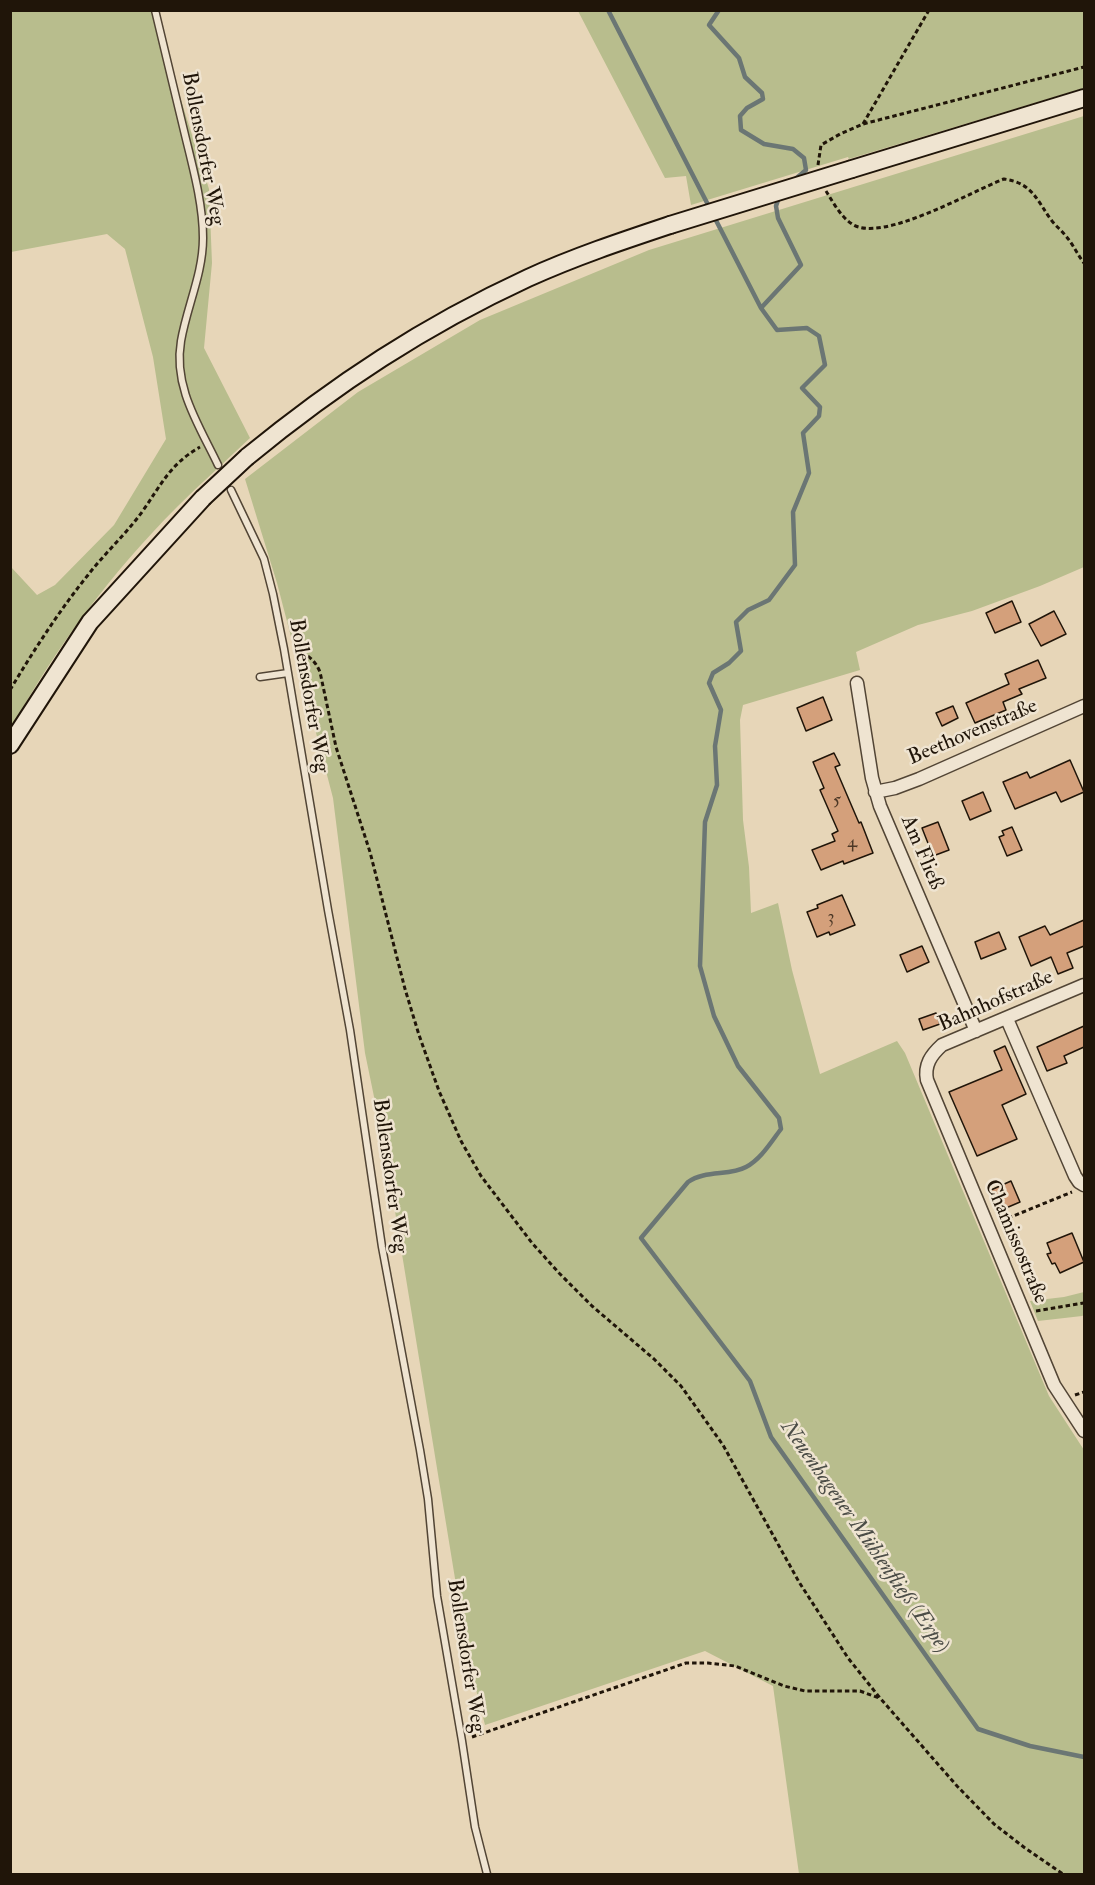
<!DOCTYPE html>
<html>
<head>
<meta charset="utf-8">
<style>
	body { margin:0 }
	#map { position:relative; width:1095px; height:1885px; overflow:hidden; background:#e7d6b8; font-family:"IM FELL Double Pica",serif }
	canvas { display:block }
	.frame { position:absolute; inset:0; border:12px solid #201509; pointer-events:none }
</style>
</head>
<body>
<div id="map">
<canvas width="1095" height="1885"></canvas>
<div class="frame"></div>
</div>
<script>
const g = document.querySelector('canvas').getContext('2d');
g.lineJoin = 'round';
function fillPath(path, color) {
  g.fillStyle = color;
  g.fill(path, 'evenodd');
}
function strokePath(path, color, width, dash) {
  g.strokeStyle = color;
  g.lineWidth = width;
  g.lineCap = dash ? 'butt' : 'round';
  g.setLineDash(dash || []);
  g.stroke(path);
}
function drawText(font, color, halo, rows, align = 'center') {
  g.font = font + ' "IM FELL Double Pica",serif';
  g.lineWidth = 5;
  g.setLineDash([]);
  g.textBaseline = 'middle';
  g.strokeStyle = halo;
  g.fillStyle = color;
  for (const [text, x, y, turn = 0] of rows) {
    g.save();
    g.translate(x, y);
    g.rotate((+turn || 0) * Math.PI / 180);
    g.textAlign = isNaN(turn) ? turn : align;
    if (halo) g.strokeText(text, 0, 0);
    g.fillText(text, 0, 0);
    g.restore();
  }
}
fillPath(new Path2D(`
	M11 11H153L209 189 212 263 204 348 250 438C226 461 201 483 177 507 112 572 55 648 11 729V567L37 595 55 585 114 525 166 439 153 357 125 249 107 234 11 252Z
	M578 11H1084V88L849 159 848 157 691 205 686 176 665 178Z
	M1084 116V567L1040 586 972 611 918 625 856 652 860 670 743 705 740 720 743 820 749 867 751 913 778 903 792 970 820 1074 897 1041 905 1053 1049 1396 1084 1450V1874H799L773 1686 705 1651 485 1725 468 1658 385 1150 365 1053 333 798 277 583 245 479 358 392 480 320 649 250Z
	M1084 1292V1315L1082 1316 1038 1321 1030 1301 1064 1297Z`), '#b8bd8d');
strokePath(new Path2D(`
	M608 10 761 308
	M719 10 709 25 739 58 745 77 762 93 763 99 747 108 740 116 741 130 764 144 793 149 804 158 806 170 793 181
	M779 197 776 206 778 218 801 265 761 308 777 330 807 328 819 336 825 365 802 388 820 407 819 416 803 433 809 473 793 512 795 565 769 600 748 610 736 622 741 651 729 663 713 673 709 683 721 710 715 746 717 785 705 822 700 966 714 1016 738 1066 779 1118 781 1129C771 1142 761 1159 746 1167 730 1176 705 1170 688 1182L641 1238 750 1381 771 1437 978 1729 1030 1746 1084 1757`), '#6b7674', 4.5);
const building = new Path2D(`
	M1012 601 1021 622 995 633 986 613Z
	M1054 611 1066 634 1041 646 1029 624Z
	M1038 660 1046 678 1019 689 1022 694 1003 702 1006 710 975 723 966 703 1009 684 1005 674Z
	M823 697 832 720 806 731 797 708Z
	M953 706 958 718 942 726 936 713Z
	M834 753 840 765 835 767 859 823 861 822 873 853 844 864 843 861 821 870 812 850 835 841 832 834 838 831 820 790 824 788 813 762Z
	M1070 760 1084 792 1061 802 1056 792 1015 809 1003 782 1027 772 1030 778Z
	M983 792 991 811 970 820 962 801Z
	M938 822 949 850 933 856 922 828Z
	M1012 827 1022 850 1007 856 999 837 1004 835 1002 831Z
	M842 895 855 925 830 935 829 932 817 937 807 912 818 908 817 905Z
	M1084 920V946L1067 953 1073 968 1058 974 1051 957 1031 966 1019 937 1045 926 1050 935Z
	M999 932 1006 949 981 959 975 942Z
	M922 946 929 962 907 972 900 955Z
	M936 1013 940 1024 923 1030 919 1019Z
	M1084 1026V1047L1064 1056 1067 1063 1047 1071 1037 1047Z
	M1005 1046 1026 1094 1002 1105 1017 1139 977 1156 949 1092 1002 1070 994 1051Z
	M1011 1181 1020 1202 999 1211 991 1190Z
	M1072 1233 1084 1262 1060 1273 1055 1263 1052 1264 1047 1254 1051 1253 1047 1243Z`);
fillPath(building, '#d4a07b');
strokePath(building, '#201509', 1.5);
const service = new Path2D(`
	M155 10C165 52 175 93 185 135 193 168 203 204 203 238 203 274 187 306 181 341 173 387 199 425 218 465
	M231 490 264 559 273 594 284 649 328 910 350 1030 382 1247 420 1450 428 1499 437 1596 462 1741 475 1827 487 1874
	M260 677 288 673`);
const minor = new Path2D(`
	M857 683 872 778 880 806 976 1031
	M875 792 895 788 919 779 1084 706
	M1084 985 942 1045C931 1055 924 1065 927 1080L1054 1385 1084 1431
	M1007 1019 1075 1176 1079 1182 1084 1185`);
const secondary = new Path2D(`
	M852 169 1084 98
	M247 457C336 384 424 326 528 278 574 257 622 241 670 225
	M10 745 90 622 203 498`);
strokePath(service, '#524535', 9);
strokePath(minor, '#524535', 15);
strokePath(secondary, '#201509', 20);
strokePath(new Path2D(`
	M863 124 929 10
	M818 165 821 145 840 134 863 124 1084 67
	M826 191C833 202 840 216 852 224 881 244 972 191 1004 179 1033 183 1037 201 1052 221 1056 226 1061 230 1065 235 1073 244 1077 254 1084 263
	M294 651C307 653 315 660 320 672L336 747 370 852 405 989 419 1035 439 1091 461 1141 481 1176 532 1243 559 1273 592 1306 654 1359 681 1386 723 1445 799 1582 848 1658 880 1698 957 1786 994 1824 1025 1848 1063 1874
	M10 690C34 650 59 611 88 575 105 553 126 534 142 512 161 485 170 464 200 447
	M1001 1221 1072 1192
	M1036 1311 1084 1303
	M1075 1395 1084 1392
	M472 1737 686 1663H708L735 1666 784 1686 805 1691H860L879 1698`), '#201509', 3, [4.5, 3]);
strokePath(service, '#efe4d1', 6);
strokePath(minor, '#efe4d1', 12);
strokePath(secondary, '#efe4d1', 16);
const secondaryBridge = new Path2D(`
	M670 225 852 169
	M203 498 247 457`);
strokePath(secondaryBridge, '#201509', 20, []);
strokePath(secondaryBridge, '#efe4d1', 16);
drawText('18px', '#4d3826', null, [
	["5",837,801],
	["4",852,843],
	["3",831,918]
]);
drawText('21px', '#201509', '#efe4d1', [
	["Bollensdorfer Weg",202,149,79],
	["Bollensdorfer Weg",308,696,80],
	["Beethovenstraße",973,733,-23],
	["Am Fließ",921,853,67],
	["Bahnhofstraße",996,1002,-24],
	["Bollensdorfer Weg",389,1176,82],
	["Chamissostraße",1015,1242,67],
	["Bollensdorfer Weg",465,1656,81]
]);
drawText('italic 22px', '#4c4d47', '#efe4d1', [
	["Neuenhagener Mühlenfließ (Erpe)",864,1537,55]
]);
</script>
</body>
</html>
